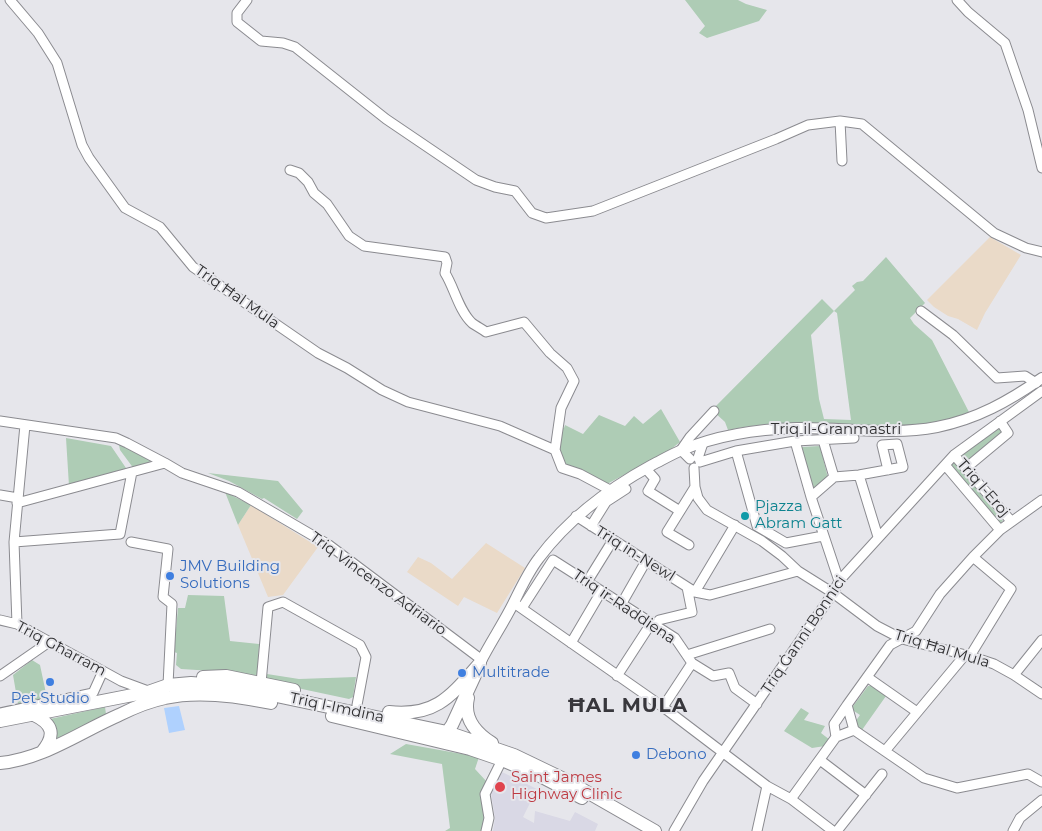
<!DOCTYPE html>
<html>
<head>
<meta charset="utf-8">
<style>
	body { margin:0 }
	canvas { display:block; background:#e6e6eb }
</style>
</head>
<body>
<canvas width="1042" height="831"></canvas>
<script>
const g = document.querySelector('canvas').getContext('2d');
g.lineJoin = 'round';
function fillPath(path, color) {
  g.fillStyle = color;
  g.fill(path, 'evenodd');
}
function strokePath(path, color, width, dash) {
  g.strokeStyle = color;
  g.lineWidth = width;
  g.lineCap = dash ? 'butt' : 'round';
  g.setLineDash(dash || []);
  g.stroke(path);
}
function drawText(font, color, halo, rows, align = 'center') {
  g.font = font + ' Montserrat,sans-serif';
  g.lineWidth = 4;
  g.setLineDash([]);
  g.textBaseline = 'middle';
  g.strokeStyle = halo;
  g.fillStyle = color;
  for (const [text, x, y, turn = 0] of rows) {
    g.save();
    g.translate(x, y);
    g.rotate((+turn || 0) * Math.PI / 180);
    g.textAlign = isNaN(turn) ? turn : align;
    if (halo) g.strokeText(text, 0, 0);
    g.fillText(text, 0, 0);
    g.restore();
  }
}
fillPath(new Path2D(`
	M502 772 537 789 523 817 534 823 535 811 570 821 575 812 598 824 595 831H493L495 818 491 793Z`), '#d9d8e5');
fillPath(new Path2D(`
	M990 237 1021 255 985 313 977 330 958 319 948 316 934 307 927 300Z
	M251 505 318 547 283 595 268 597 238 525Z
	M486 543 525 568 497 613 464 597 458 606 407 572 418 557 431 563 452 579Z`), '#eadac8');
fillPath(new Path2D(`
	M685 0H738L746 4 767 10 759 21 707 38 699 33 705 26Z
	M886 257 925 303 910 318 914 324 932 340 970 414C943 422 915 426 887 426 834 427 780 418 728 430L725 422 712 410 822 299 834 311 855 290 852 286 857 282 863 281ZM834 311 837 313 851 420 824 419 819 399 811 335Z
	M661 409 680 442 670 450 607 484 563 464 558 449 560 427 564 428 565 425 583 434 599 415 625 426 634 416 643 424Z
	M998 427 1004 434 966 465 960 457Z
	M66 438 111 446 126 468 123 472 69 486Z
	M119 445 132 450 150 461 149 465 134 469 120 450Z
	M820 446 828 478 813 491 801 447Z
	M954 462 1003 521 1000 523 950 466Z
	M208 473 278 481 303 511 297 519 264 498 262 499 229 481Z
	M225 492 251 505 238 525Z
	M188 595 224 596 230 641 259 644 258 674 253 677 213 671 181 669 176 665 177 653 174 652 178 608H185Z
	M32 660 40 665 47 698 18 704 13 675Z
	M267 674 299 679 356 677 353 697 349 699 269 682 267 678Z
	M868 686H872L886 696 862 730 856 727 855 722 860 715 851 709Z
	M105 707 106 714 56 741V727L50 719Z
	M801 708 809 713 804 720 825 726 821 733 830 740 825 746 812 748 784 731Z
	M406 744 479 757 475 769 487 782 481 794 484 807V824L482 831H445L450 828 442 764 390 754Z`), '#aeccb5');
fillPath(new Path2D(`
	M179 706 185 730 169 733 164 708Z`), '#afd1fe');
const minor = new Path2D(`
	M10 0 38 33 57 63 82 145 89 158 125 208 160 227 193 267 318 353 347 368 382 390 408 402 500 426 555 450
	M247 0 237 13V22L261 41 283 43 295 47 386 119 476 180 495 187 515 191 532 213 546 218 593 211 776 139 808 125 840 121 862 124 994 233 1026 248 1042 252
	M957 0 968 12 1005 43 1028 110 1042 168
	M840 121 842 161
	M290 170 299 173 308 182 314 193 327 204 349 236 364 246 445 257 447 263 445 273C454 287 459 311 472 323 476 326 482 329 486 332L524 322 550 353 567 368 574 381 561 408 555 450 562 468 580 474 610 490
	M921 311 953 335 997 378 1025 376 1036 383
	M0 421 116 438 127 443 165 463
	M823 440 834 477
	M795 441 811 497 839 581
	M736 451 757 526 786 543 823 536
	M954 455 1011 521
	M698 458 703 443
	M690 459 681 450 690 437 714 411
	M700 462 736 451 795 441 854 438
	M945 465 1000 530
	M694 468 695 487 698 498 707 510 762 541 782 556 798 571 833 593 877 626 902 639 970 656 994 664 1014 675 1042 694
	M966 468 1008 433 1000 421
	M646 469 655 479 648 491 680 511
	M859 475 878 537
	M0 495 18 498
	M811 497 834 477 859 475 903 467 897 444 882 445 888 470
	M17 503 165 463 182 473 238 492 329 545 482 660
	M576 516 695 592 710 595 798 571
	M591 526 606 502 626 489
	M14 542 120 534 132 472
	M131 542 168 549 163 597 172 604 168 685
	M689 545 667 532 695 487
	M587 582 613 540
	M695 592 735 525
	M514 603 663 707 767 786 791 799 833 831
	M622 603 646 561
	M522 608 553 560 675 638 692 663 713 676 729 673 735 688 757 704
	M0 620 17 624 121 681 148 691
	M659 620 692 612 687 587
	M17 624 14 542 25 425
	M571 643 601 592
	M687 655 770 629
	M970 656 1011 589 973 557
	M1014 675 1042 640
	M0 676 49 642
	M617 676 652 622
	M867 677 917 712
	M261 683 268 607 283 602 360 645 366 657 357 705
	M663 707 692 663
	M0 713 93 693 103 671
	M854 730 924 778 957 788 1028 774 1042 782
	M836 737 834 724 847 705
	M885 751 965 655
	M820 760 866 795
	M791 799 836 737 854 730 847 705 890 645 916 631 940 594 973 557 1000 530 1042 500
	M486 831 489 818 485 794 502 760
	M674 831 703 781 833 593 839 581 954 455 1042 391
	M757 831 767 786
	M837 831 882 774
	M1013 831 1020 818 1042 800`);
const major = new Path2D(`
	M480 663C490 643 503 624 513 604 521 588 528 572 539 558 569 518 608 489 652 465 662 460 672 454 682 450 718 435 759 429 797 428 843 427 891 436 937 427 977 419 1009 401 1042 378`);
const highway = new Path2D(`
	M203 677 226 676 294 690
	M468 698C463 719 476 733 492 743
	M389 712C436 717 451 696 480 663
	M34 715C53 724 56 735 42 752
	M332 716 470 749 502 760 542 777 582 798
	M0 721 148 692 168 685 191 683 229 686 447 732 514 755 566 780 655 831
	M440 734 447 732 452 725 476 673
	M0 763C43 759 80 732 119 715 133 708 150 701 165 698 199 690 238 696 271 703`);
strokePath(minor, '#8b8b90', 11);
strokePath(major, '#8b8b90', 12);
strokePath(highway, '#8b8b90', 14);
strokePath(minor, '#fff', 9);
strokePath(major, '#fff', 10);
strokePath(highway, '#fff', 12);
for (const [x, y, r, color] of [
	[745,516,5,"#0f9aa8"],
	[170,576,5,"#3f7fe0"],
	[462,673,5,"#3f7fe0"],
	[50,682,5,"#3f7fe0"],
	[636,755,5,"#3f7fe0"],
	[500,787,6,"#e0444e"]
]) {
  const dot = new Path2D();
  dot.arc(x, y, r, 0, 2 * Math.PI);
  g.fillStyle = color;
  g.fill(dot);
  strokePath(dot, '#e6e6eb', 2);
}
drawText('15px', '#2e2e30', '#e6e6eb', [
	["Triq Ħal Mula",237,297,35],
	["Triq il-Granmastri",836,430],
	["Triq l-Eroj",983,488,49],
	["Triq in-Newl",635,554,32],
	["Triq Vincenzo Adriario",378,584,36],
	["Triq ir-Raddiena",624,607,34],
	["Triq Ġanni Bonnici",804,635,-56],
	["Triq Għarram",61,649,28],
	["Triq Ħal Mula",942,649,17],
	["Triq l-Imdina",337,708,12]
]);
drawText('15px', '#0d838f', '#e6e6eb', [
	["Pjazza",755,507],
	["Abram Gatt",755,524]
], 'left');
drawText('15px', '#366cbe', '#e6e6eb', [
	["JMV Building",180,567],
	["Solutions",180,584],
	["Multitrade",472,673],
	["Pet Studio",50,699,"center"],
	["Debono",646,755]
], 'left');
drawText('15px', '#be3a42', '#e6e6eb', [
	["Saint James",511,778],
	["Highway Clinic",511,795]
], 'left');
g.letterSpacing = '1px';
drawText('bold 20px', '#38373c', '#e6e6eb', [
	["ĦAL MULA",628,706]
]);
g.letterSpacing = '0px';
</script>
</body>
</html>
